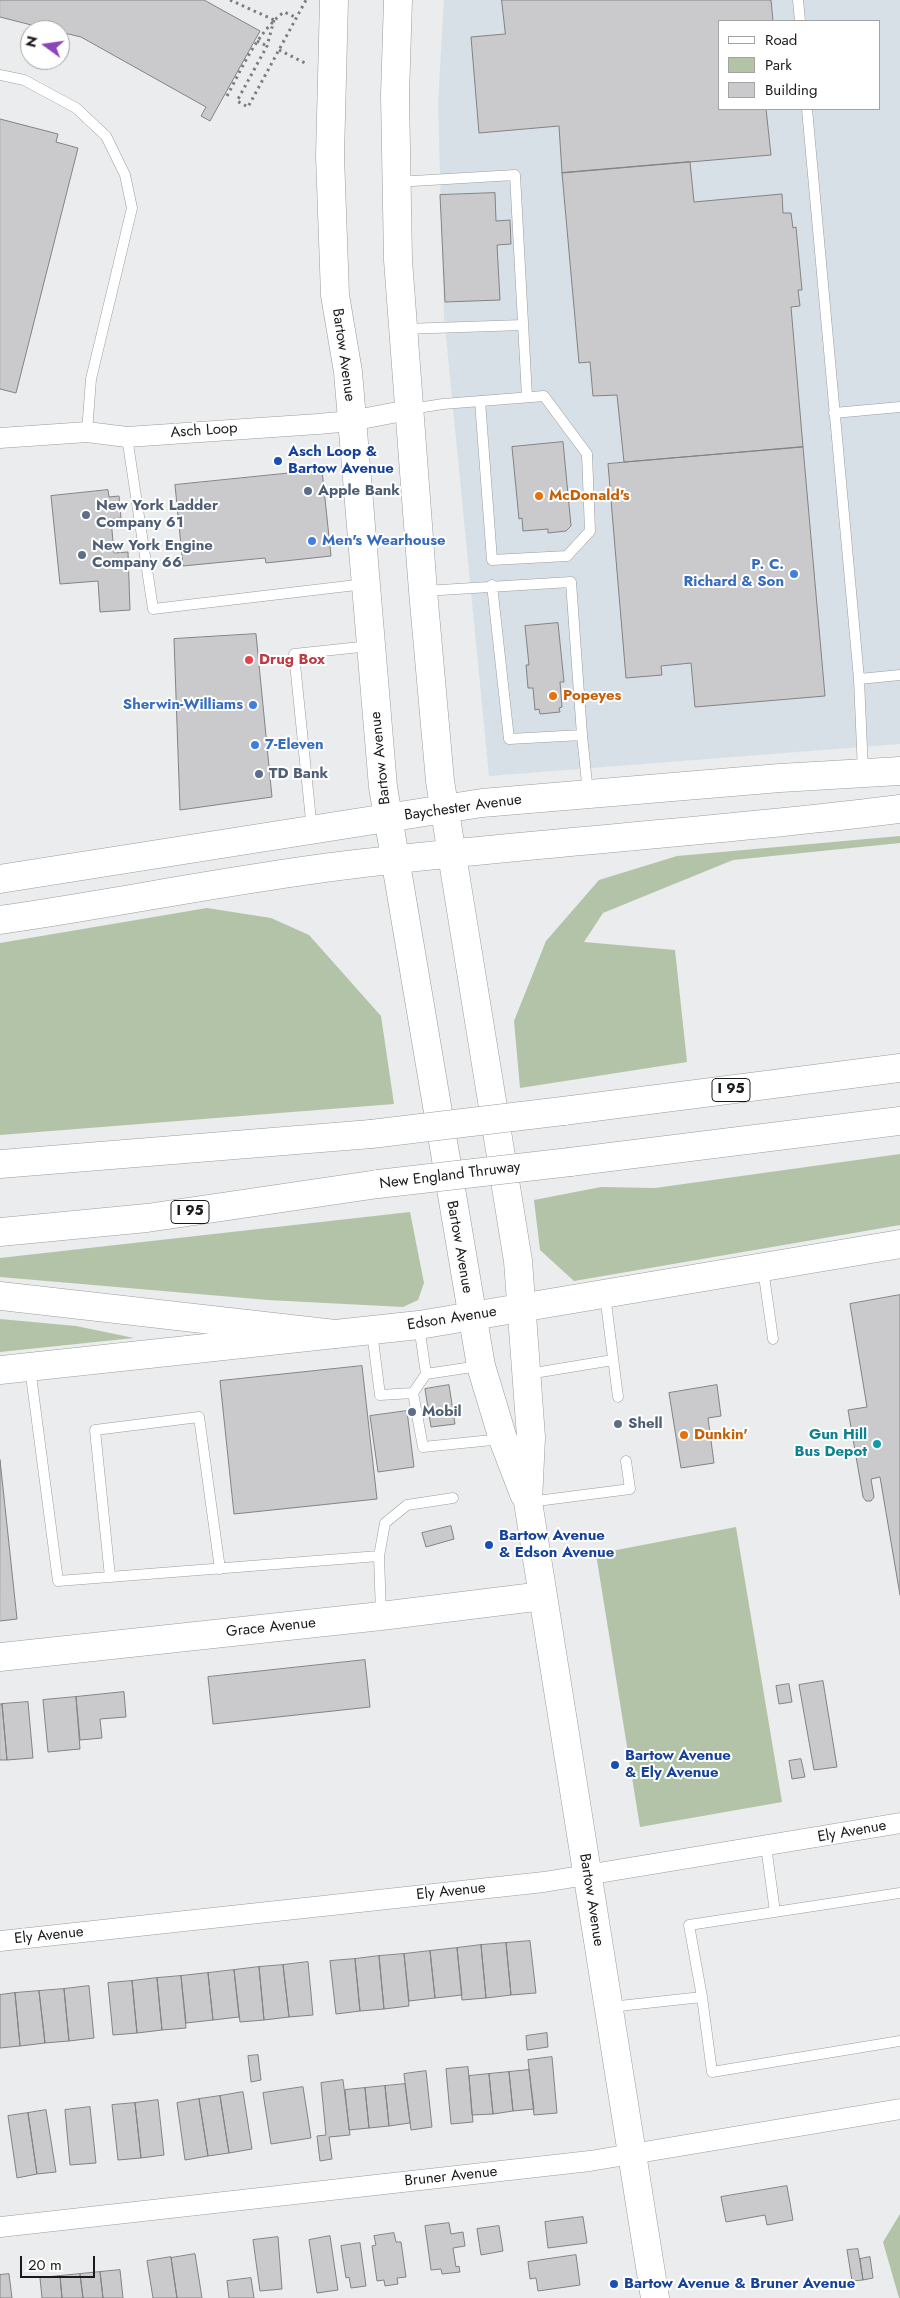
<!DOCTYPE html>
<html>
<head>
<meta charset="utf-8">
<style>
	body { margin:0 }
	#map { position:relative; width:900px; height:2298px; overflow:hidden; background:#eaeced; font-family:Jost,sans-serif }
	canvas { display:block }
	.legend { position:absolute; left:718px; top:20px; width:162px; height:90px; box-sizing:border-box; background:#fff; border:1px solid #a3a3a3; margin:0; padding:6px 9px; list-style:none; font-size:15px; color:#191a1a }
	.legend li { display:flex; align-items:center; gap:10px; height:25px }
	.legend b { width:25px; border:1px solid #a3a3a3 }
	.north { position:absolute; left:20px; top:20px; width:50px; height:50px; box-sizing:border-box; background:#fff; border:1px solid #a3a3a3; border-radius:50%; rotate:284deg; font-size:14px; font-weight:700; line-height:20px; text-align:center; color:#191a1a }
	.north::after { content:''; display:block; margin:auto; width:18px; height:22px; background:#8f45b7; clip-path:polygon(50% 0,100% 100%,50% 72%,0 100%) }
	.scale { position:absolute; left:20px; top:2256px; width:75px; height:22px; box-sizing:border-box; border:2px solid #191a1a; border-top:0; padding-left:6px; font-size:15px; line-height:18px; white-space:nowrap; color:#191a1a; -webkit-text-stroke:4px #fff; paint-order:stroke }
</style>
</head>
<body>
<div id="map">
<canvas width="900" height="2298"></canvas>
<ul class="legend">
<li><b style="height:6px;background:#fff"></b>Road</li>
<li><b style="height:14px;background:#b3c3a7"></b>Park</li>
<li><b style="height:14px;background:#cacacc"></b>Building</li>
</ul>
<div class="north">N</div>
<div class="scale">20 m</div>
</div>
<script>
const g = document.querySelector('canvas').getContext('2d');
g.lineJoin = 'round';
function fillPath(path, color) {
  g.fillStyle = color;
  g.fill(path, 'evenodd');
}
function strokePath(path, color, width, dash) {
  g.strokeStyle = color;
  g.lineWidth = width;
  g.lineCap = dash ? 'butt' : 'round';
  g.setLineDash(dash || []);
  g.stroke(path);
}
function drawText(font, color, halo, rows, align = 'center') {
  g.font = font + ' Jost,sans-serif';
  g.lineWidth = 4;
  g.setLineDash([]);
  g.textBaseline = 'middle';
  g.strokeStyle = halo;
  g.fillStyle = color;
  for (const [text, x, y, turn = 0] of rows) {
    g.save();
    g.translate(x, y);
    g.rotate((+turn || 0) * Math.PI / 180);
    g.textAlign = isNaN(turn) ? turn : align;
    if (halo) g.strokeText(text, 0, 0);
    g.fillText(text, 0, 0);
    g.restore();
  }
}
fillPath(new Path2D(`
	M444 0H900V744L489 776 444 316 438 103ZM719 21H879V109H719Z`), '#d8e0e7');
fillPath(new Path2D(`
	M900 836V843L733 860 603 913 584 942 675 950 687 1062 520 1088 514 1021 546 941 599 880 677 856Z
	M207 908 271 918 309 935 381 1016 394 1104 0 1135V943Z
	M900 1154V1225L574 1281 540 1250 534 1200 601 1187 655 1188Z
	M410 1212 424 1283 418 1300 403 1307 268 1300 0 1277V1258Z
	M0 1319 76 1326 134 1338 0 1352Z
	M736 1527 782 1802 640 1827 596 1554Z
	M900 2214V2298H899L883 2242Z`), '#b3c3a7');
const building = new Path2D(`
	M0 0H204L260 31 210 121 201 116 206 107 81 37 60 32V30H51L0 17Z
	M502 0H771L773 21H719V109H766L771 155 562 173 559 126 479 133 471 37 505 34Z
	M0 119 58 134 56 142 78 148 16 393 0 389Z
	M690 162 694 202 782 194 783 213H791L793 228 796 227 802 290H798L800 306 791 307 803 447 624 462 617 395 593 396 590 362 579 363 562 173Z
	M495 193 496 221 510 220 511 244 497 245 500 300 445 302 440 195Z
	M563 442 571 526 566 531 548 533V529L523 531 522 518 519 519 512 447Z
	M803 447 825 696 695 707 691 663 661 666 662 675 626 678 608 464Z
	M322 470 331 556 266 563 265 558 183 566 175 485Z
	M108 490 109 497 119 496 121 518 111 519 114 553 128 552 130 610 100 612 98 581 60 584 51 496Z
	M558 623 564 682H560L562 707 559 708 560 712 540 714 539 709 535 710 533 688H528L526 665H529L525 626Z
	M256 634 272 797 180 810 174 639Z
	M900 1295V1595L880 1477 871 1479 874 1497 871 1501H866L863 1497 848 1410 867 1407 850 1304Z
	M362 1366 377 1499 234 1514 220 1381Z
	M449 1385 455 1424 431 1427 425 1389Z
	M717 1385 721 1416 708 1418 714 1463 681 1468 669 1393Z
	M407 1411 414 1467 378 1472 370 1416Z
	M0 1460 17 1619 0 1621Z
	M451 1526 454 1539 426 1547 422 1533Z
	M365 1660 370 1707 213 1724 208 1677Z
	M823 1681 837 1767 814 1770 799 1685Z
	M789 1684 792 1702 779 1704 776 1686Z
	M124 1692 126 1717 100 1719 102 1738 80 1740 76 1697Z
	M76 1697 80 1749 48 1752 43 1700Z
	M28 1702 33 1758 7 1760 2 1704Z
	M0 1704H2L7 1760H0Z
	M801 1759 805 1777 792 1779 789 1761Z
	M530 1941 536 1993 511 1995 506 1943Z
	M506 1943 511 1995 486 1998 481 1945Z
	M481 1945 486 1998 462 2000 457 1948Z
	M457 1948 462 1995 435 1998 430 1951Z
	M430 1951 435 1998 409 2001 404 1954Z
	M404 1954 409 2006 384 2009 379 1956Z
	M379 1956 384 2009 360 2011 355 1959Z
	M355 1959 360 2011 336 2014 330 1961Z
	M308 1962 313 2015 289 2017 283 1965Z
	M283 1965 289 2017 264 2020 259 1967Z
	M259 1967 264 2020 240 2022 234 1970Z
	M234 1970 239 2017 213 2020 208 1973Z
	M208 1973 213 2020 186 2023 181 1976Z
	M181 1976 186 2028 162 2030 157 1978Z
	M157 1978 162 2030 137 2033 132 1981Z
	M132 1981 137 2033 113 2035 108 1983Z
	M89 1986 94 2038 69 2041 64 1989Z
	M64 1989 69 2041 45 2043 39 1991Z
	M39 1991 45 2043 20 2046 15 1993Z
	M15 1993 20 2046 0 2048V1995Z
	M547 2033 548 2047 527 2050 526 2036Z
	M258 2055 261 2080 251 2082 248 2056Z
	M552 2057 557 2113 534 2115 528 2060Z
	M468 2067 473 2122 451 2124 446 2069Z
	M529 2070 534 2109 513 2111 509 2072Z
	M426 2071 432 2127 411 2130 404 2074Z
	M509 2072 513 2111 493 2114 489 2074Z
	M489 2074 493 2114 472 2115 469 2076Z
	M343 2080 350 2135 329 2137 332 2159 320 2161 317 2136 326 2135 321 2083Z
	M405 2084 410 2123 389 2126 385 2086Z
	M385 2086 389 2126 369 2128 365 2088Z
	M303 2087 311 2138 271 2144 263 2093Z
	M365 2088 369 2128 349 2130 345 2090Z
	M243 2092 252 2149 229 2153 220 2096Z
	M220 2096 229 2153 208 2156 199 2099Z
	M199 2099 208 2156 185 2160 177 2103Z
	M158 2100 164 2155 141 2158 135 2103Z
	M135 2103 141 2158 118 2160 112 2105Z
	M90 2107 96 2163 70 2165 65 2110Z
	M46 2110 56 2172 37 2174 28 2113Z
	M28 2113 37 2174 17 2178 8 2116Z
	M787 2186 793 2220 767 2225 765 2215 726 2222 721 2197Z
	M583 2217 587 2243 548 2248 545 2222Z
	M449 2223 451 2234 463 2232 465 2246 453 2248 456 2267 459 2266 460 2272 442 2274 441 2269 431 2270 425 2226Z
	M499 2226 503 2251 481 2255 477 2229Z
	M394 2233 396 2242H401L406 2277 397 2278 398 2284 385 2286 384 2280 377 2281 372 2246 376 2245 374 2236Z
	M330 2236 338 2290 317 2293 309 2240Z
	M278 2237 282 2289 260 2291 253 2240Z
	M360 2243 366 2286 351 2288 349 2277 346 2278 341 2246Z
	M858 2249 863 2280 852 2281 847 2250Z
	M195 2254 202 2298H177L171 2258Z
	M576 2255 580 2285 538 2291 536 2278 530 2279 528 2262Z
	M171 2257 177 2298H153L147 2261Z
	M870 2257 873 2278 863 2280 860 2259Z
	M120 2270 123 2298H103L100 2272Z
	M100 2272 103 2298H83L80 2274Z
	M9 2274 12 2298H0V2275Z
	M80 2274 83 2298H62L60 2276Z
	M60 2276 62 2298H42L40 2278Z
	M251 2278 254 2298H229L227 2281Z`);
fillPath(building, '#cacacc');
strokePath(building, '#838384', 1);
const lane = new Path2D(`
	M798 0 800 21
	M0 75 24 80 76 108 106 136 125 175 132 208 91 379 87 432
	M807 109 859 679 863 772
	M396 182 515 175 527 397
	M404 329 523 325
	M411 409 443 404 544 396 587 454 590 531 567 556 492 560 480 401
	M834 413 900 407
	M127 437 153 609 365 584
	M424 591 571 582 582 735 509 739 492 585
	M859 679 900 675
	M582 735 588 793
	M312 830 294 654 370 646
	M763 1269 773 1339
	M605 1295 618 1397
	M419 1326 426 1374
	M372 1332 380 1395 413 1393
	M479 1366 426 1374 413 1393 423 1447 502 1439
	M30 1368 58 1581 379 1556 381 1614
	M528 1374 613 1360
	M529 1502 630 1489 626 1461
	M379 1556 385 1523 407 1505 453 1498
	M110 1577 95 1430 199 1417 220 1569
	M766 1846 775 1912
	M702 1997 712 2072 900 2041
	M610 2007 702 1997 689 1925 900 1893`);
const street = new Path2D(`
	M0 438 87 432 127 437 318 424 351 421 408 410
	M0 1941 544 1882 900 1823
	M0 2227 590 2161 900 2109`);
const secondary = new Path2D(`
	M334 0 330 156 335 295 348 372 383 787 481 1366 503 1439 524 1494
	M398 0 395 95 398 260 423 591 440 781 518 1261 531 1437 528 1502 655 2298
	M0 879 482 803 780 778 900 771
	M0 920C119 903 236 878 356 864 537 842 719 832 900 809
	M0 1370 419 1325 900 1244
	M0 1657 381 1616 543 1596`);
const highway = new Path2D(`
	M563 1111 900 1068
	M570 1162 900 1121
	M0 1164 371 1134
	M0 1232 147 1218 378 1184
	M0 1296 335 1334`);
strokePath(lane, '#9b9c9d', 11);
strokePath(street, '#9b9c9d', 21);
strokePath(secondary, '#9b9c9d', 29);
strokePath(highway, '#9b9c9d', 29);
strokePath(new Path2D(`
	M230 0 274 20
	M274 20 267 46 237 101 248 107 306 0
	M257 41 267 46
	M279 50 305 63
	M227 96C243 66 257 33 284 12L297 18`), '#7c7d7e', 3, [2.5, 4]);
strokePath(lane, '#fff', 10);
strokePath(street, '#fff', 20);
strokePath(secondary, '#fff', 28);
strokePath(highway, '#fff', 28);
const highwayBridge = new Path2D(`
	M371 1134 563 1111
	M378 1184 570 1162`);
strokePath(highwayBridge, '#9b9c9d', 29, []);
strokePath(highwayBridge, '#fff', 28);
for (const [x, y, r, color] of [
	[278,461,5,"#1a4fb4"],
	[308,491,5,"#5c6f8a"],
	[539,496,5,"#e8710a"],
	[86,515,5,"#5c6f8a"],
	[312,541,5,"#3f7fe0"],
	[82,555,5,"#5c6f8a"],
	[794,574,5,"#3f7fe0"],
	[249,660,5,"#e0444e"],
	[553,696,5,"#e8710a"],
	[253,705,5,"#3f7fe0"],
	[255,745,5,"#3f7fe0"],
	[259,774,5,"#5c6f8a"],
	[412,1412,5,"#5c6f8a"],
	[618,1424,5,"#5c6f8a"],
	[684,1435,5,"#e8710a"],
	[877,1444,5,"#0f9aa8"],
	[489,1545,5,"#1a4fb4"],
	[615,1765,5,"#1a4fb4"],
	[614,2284,5,"#1a4fb4"]
]) {
  const dot = new Path2D();
  dot.arc(x, y, r, 0, 2 * Math.PI);
  g.fillStyle = color;
  g.fill(dot);
  strokePath(dot, '#fff', 2);
}
for (const [x, y, w] of [
	[731,1090,38],
	[190,1212,38]
]) {
  const box = new Path2D();
  box.roundRect(x - w / 2, y - 11.5, w, 23, 4);
  g.fillStyle = '#fff';
  g.fill(box);
  strokePath(box, '#191a1a', 1);
}
drawText('bold 14px', '#191a1a', null, [
	["I 95",731,1090],
	["I 95",190,1212]
]);
drawText('15px', '#191a1a', '#fff', [
	["Bartow Avenue",343,355,82],
	["Asch Loop",204,431,-4],
	["Bartow Avenue",381,758,-96],
	["Baychester Avenue",463,808,-8],
	["New England Thruway",450,1176,-7],
	["Bartow Avenue",459,1247,80],
	["Edson Avenue",452,1319,-9],
	["Grace Avenue",271,1628,-6],
	["Ely Avenue",852,1832,-10],
	["Ely Avenue",451,1892,-6],
	["Bartow Avenue",591,1900,81],
	["Ely Avenue",49,1936,-6],
	["Bruner Avenue",451,2177,-6]
]);
drawText('bold 15px', '#164399', '#fff', [
	["Asch Loop &",288,452],
	["Bartow Avenue",288,469],
	["Bartow Avenue",499,1536],
	["& Edson Avenue",499,1553],
	["Bartow Avenue",625,1756],
	["& Ely Avenue",625,1773],
	["Bartow Avenue & Bruner Avenue",624,2284]
], 'left');
drawText('bold 15px', '#4e5e75', '#fff', [
	["Apple Bank",318,491],
	["New York Ladder",96,506],
	["Company 61",96,523],
	["New York Engine",92,546],
	["Company 66",92,563],
	["TD Bank",269,774],
	["Mobil",422,1412],
	["Shell",628,1424]
], 'left');
drawText('bold 15px', '#c56008', '#fff', [
	["McDonald's",549,496],
	["Popeyes",563,696],
	["Dunkin'",694,1435]
], 'left');
drawText('bold 15px', '#366cbe', '#fff', [
	["Men's Wearhouse",322,541],
	["P. C.",784,565,"right"],
	["Richard & Son",784,582,"right"],
	["Sherwin-Williams",243,705,"right"],
	["7-Eleven",265,745]
], 'left');
drawText('bold 15px', '#be3a42', '#fff', [
	["Drug Box",259,660]
], 'left');
drawText('bold 15px', '#0d838f', '#fff', [
	["Gun Hill",867,1435],
	["Bus Depot",867,1452]
], 'right');
</script>
</body>
</html>
